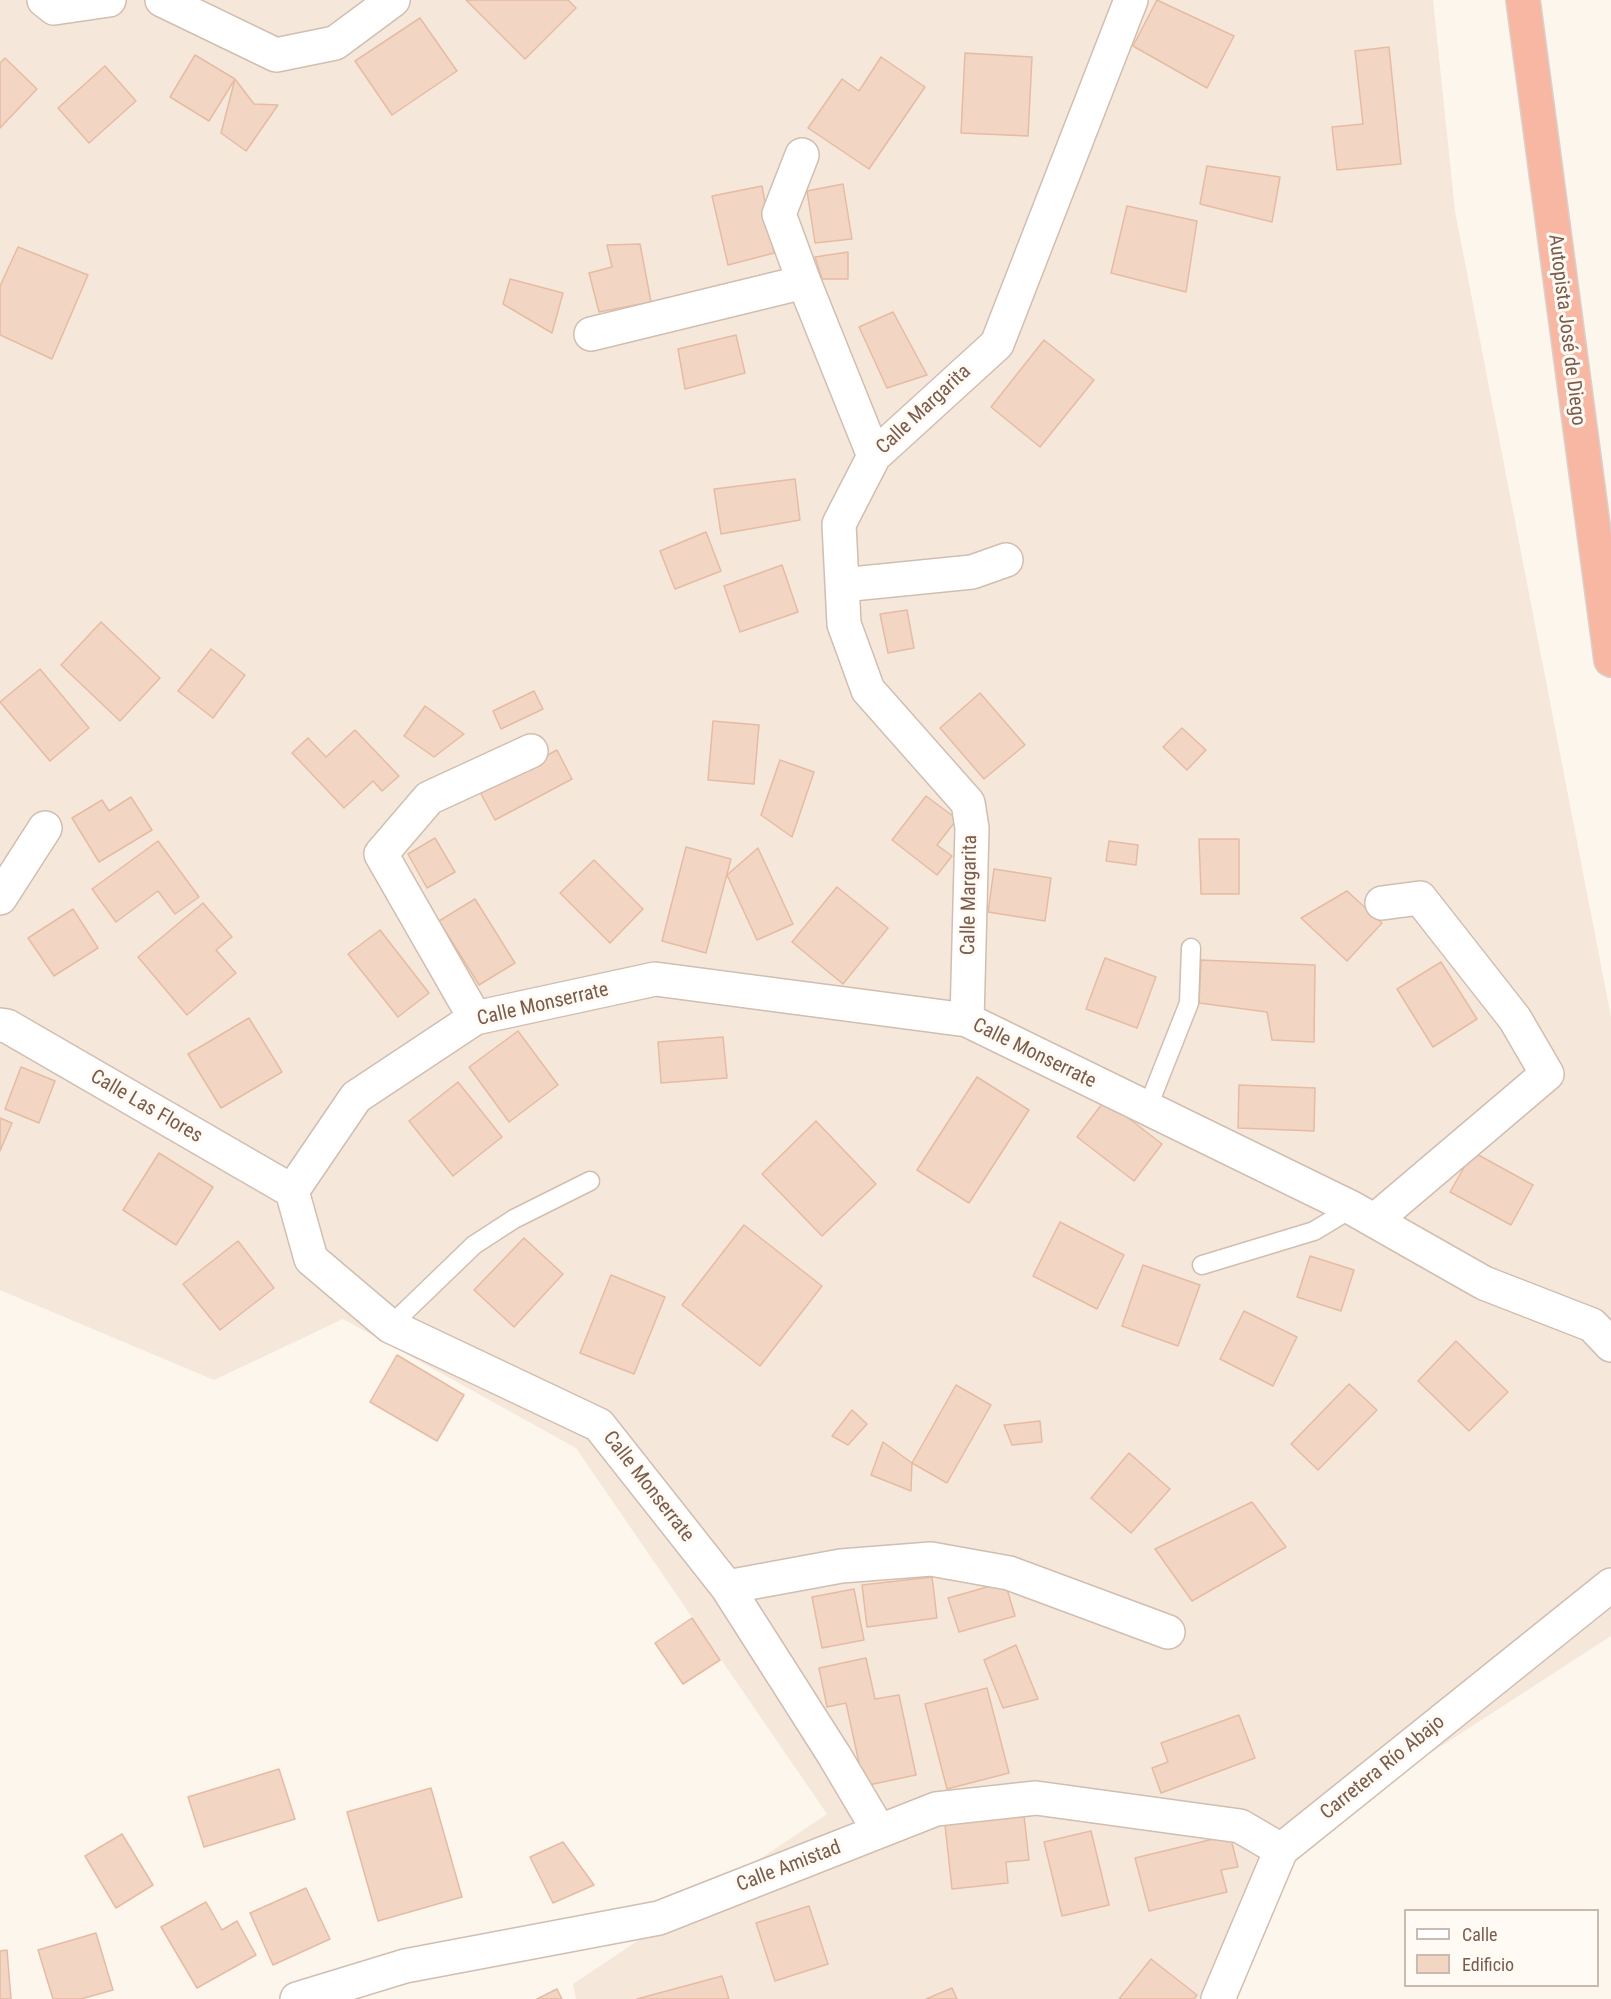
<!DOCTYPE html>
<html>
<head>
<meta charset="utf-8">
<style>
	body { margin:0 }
	#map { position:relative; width:1611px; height:1999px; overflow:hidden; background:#fdf6ec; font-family:"Roboto Condensed",sans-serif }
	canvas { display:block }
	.legend { position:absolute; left:1404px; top:1909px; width:195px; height:78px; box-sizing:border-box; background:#fffaf3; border:2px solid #cabbb1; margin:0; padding:8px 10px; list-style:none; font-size:18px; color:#7a5c4d }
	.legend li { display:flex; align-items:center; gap:12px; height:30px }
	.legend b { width:30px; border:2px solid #cabbb1 }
</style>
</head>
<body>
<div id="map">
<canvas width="1611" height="1999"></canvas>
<ul class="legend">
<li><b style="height:8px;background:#fff"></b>Calle</li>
<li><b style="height:16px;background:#f3d5c3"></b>Edificio</li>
</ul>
</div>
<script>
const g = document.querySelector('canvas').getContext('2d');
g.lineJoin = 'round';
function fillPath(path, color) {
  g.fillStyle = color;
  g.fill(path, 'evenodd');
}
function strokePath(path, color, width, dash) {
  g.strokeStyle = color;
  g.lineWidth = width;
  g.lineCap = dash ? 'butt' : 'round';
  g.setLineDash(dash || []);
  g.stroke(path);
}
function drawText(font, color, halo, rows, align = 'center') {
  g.font = font + ' "Roboto Condensed",sans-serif';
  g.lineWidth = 6;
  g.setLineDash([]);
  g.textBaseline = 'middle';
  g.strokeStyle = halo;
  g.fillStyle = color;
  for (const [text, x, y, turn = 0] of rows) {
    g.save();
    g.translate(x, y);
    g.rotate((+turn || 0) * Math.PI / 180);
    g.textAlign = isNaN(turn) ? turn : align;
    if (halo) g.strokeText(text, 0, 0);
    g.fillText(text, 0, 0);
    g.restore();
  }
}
fillPath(new Path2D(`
	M0 0H1433L1455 211 1611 1017V1636L1281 1850 1218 1999H576L573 1984 827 1814 576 1448 343 1319 214 1380 0 1290Z`), '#f5e8da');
const building = new Path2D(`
	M466 0H568L576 8 525 59Z
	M1157 0 1234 36 1207 88 1133 46Z
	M420 18 457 71 392 115 355 61Z
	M1389 47 1401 164 1337 170 1332 127 1363 124 1355 51Z
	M965 53 1032 57 1028 136 961 133Z
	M195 55 235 79 209 121 170 97Z
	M881 57 925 87 869 169 808 128 842 79 859 91Z
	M5 58 37 89 0 128V63Z
	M105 66 136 101 89 143 58 108Z
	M235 79 254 104 278 105 246 151 221 133Z
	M1207 166 1280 177 1272 222 1200 204Z
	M843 184 852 239 815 243 807 191Z
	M762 186 774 253 728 265 712 196Z
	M1127 206 1197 221 1186 292 1111 273Z
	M640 244 651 302 599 312 589 273 612 267 607 245Z
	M18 247 88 275 52 359 0 335V286Z
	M848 252V279H822L815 257Z
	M510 279 563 293 552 333 503 304Z
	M893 312 927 375 887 388 859 327Z
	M736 335 745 373 685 389 678 349Z
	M1044 340 1094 380 1040 447 991 407Z
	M795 479 800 520 721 534 714 489Z
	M706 532 721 571 675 589 660 551Z
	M782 565 798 612 740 632 724 586Z
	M907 610 914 648 888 653 880 614Z
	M101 622 160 678 120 721 61 665Z
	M211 649 245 675 213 718 178 691Z
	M40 669 89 728 50 761 0 702Z
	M534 691 543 709 501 729 493 711Z
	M980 693 1025 745 984 779 940 728Z
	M425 706 464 734 434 757 404 736Z
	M713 721 759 725 754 784 708 780Z
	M1182 728 1206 750 1187 770 1163 747Z
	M355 730 399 776 382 791 373 781 344 808 292 753 308 738 326 757Z
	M557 750 572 779 495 820 480 792Z
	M780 760 814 772 792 837 761 815Z
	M926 796 957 819 937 845 952 856 937 875 892 840Z
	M131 797 152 830 99 862 72 818 102 800 109 811Z
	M435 838 455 872 427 888 408 854Z
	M1199 839H1239V894H1201Z
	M158 841 199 897 175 914 158 891 116 922 92 889Z
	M1109 841 1138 845 1136 865 1106 861Z
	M686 847 731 859 706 953 662 941Z
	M758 848 793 924 757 940 727 875Z
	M594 860 643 909 610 943 560 893Z
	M994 869 1051 878 1045 921 988 912Z
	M837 887 888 928 843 984 792 942Z
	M1347 891 1382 923 1347 961 1301 918Z
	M475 899 515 963 479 985 439 921Z
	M203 903 232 937 216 950 236 973 187 1015 138 957Z
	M73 909 98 948 54 976 28 938Z
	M380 930 429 993 398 1017 348 954Z
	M1105 958 1156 977 1137 1028 1086 1009Z
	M1201 960 1315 965 1314 1042 1272 1040 1267 1012 1199 1003Z
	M1441 962 1477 1019 1433 1047 1397 989Z
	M249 1018 282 1072 221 1108 188 1054Z
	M518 1031 558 1085 509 1122 469 1067Z
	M723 1037 727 1078 661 1083 658 1042Z
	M21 1067 55 1081 39 1123 5 1109Z
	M977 1077 1029 1110 969 1203 917 1170Z
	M458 1082 502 1137 453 1176 409 1121Z
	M1239 1085 1315 1088 1314 1131 1238 1128Z
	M1105 1100 1162 1144 1134 1181 1077 1137Z
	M0 1118 12 1123 0 1151Z
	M816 1121 876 1184 822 1236 762 1174Z
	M1473 1152 1533 1185 1511 1225 1450 1192Z
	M159 1153 213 1187 176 1245 123 1210Z
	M1060 1222 1124 1255 1097 1309 1033 1276Z
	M744 1225 822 1286 760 1366 682 1305Z
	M524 1238 563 1274 514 1327 474 1290Z
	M238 1241 274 1288 220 1330 183 1284Z
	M1310 1256 1354 1270 1341 1311 1297 1297Z
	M1143 1265 1200 1285 1178 1346 1122 1326Z
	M611 1275 665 1297 634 1374 580 1353Z
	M1244 1311 1297 1337 1273 1386 1220 1359Z
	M1456 1341 1508 1392 1469 1431 1418 1381Z
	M397 1355 464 1395 437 1441 370 1402Z
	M1349 1384 1377 1410 1318 1470 1291 1444Z
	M956 1385 991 1405 947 1483 912 1463Z
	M852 1410 867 1424 848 1445 832 1436Z
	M1040 1421 1042 1442 1012 1445 1004 1425Z
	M883 1442 912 1463 911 1491 871 1475Z
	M1129 1453 1170 1489 1131 1533 1091 1498Z
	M1252 1502 1286 1547 1192 1601 1155 1549Z
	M932 1577 937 1618 867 1627 862 1585Z
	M1005 1582 1015 1616 959 1632 948 1598Z
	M854 1589 864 1640 822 1648 812 1597Z
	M692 1618 720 1660 683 1684 655 1643Z
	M1016 1645 1038 1699 1003 1708 984 1660Z
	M866 1658 875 1699 899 1695 916 1775 864 1786 846 1703 827 1707 819 1668Z
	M987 1688 1009 1773 947 1789 925 1704Z
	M1239 1715 1255 1758 1161 1793 1152 1768 1168 1762 1161 1743Z
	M279 1769 295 1819 204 1847 188 1797Z
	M431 1788 462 1897 378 1921 347 1812Z
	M1023 1807 1029 1860 1006 1862 1008 1883 952 1889 944 1816Z
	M1091 1831 1109 1905 1062 1916 1044 1842Z
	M122 1834 153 1885 116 1908 85 1856Z
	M1230 1835 1238 1867 1221 1870 1227 1892 1149 1911 1135 1858Z
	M563 1842 594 1885 553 1903 530 1857Z
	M306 1888 330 1939 273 1965 250 1913Z
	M206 1902 222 1930 237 1921 256 1955 197 1988 161 1927Z
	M809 1906 828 1964 775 1981 756 1923Z
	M96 1933 113 1990 81 1999H53L38 1950Z
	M7 1950 11 1999H0V1951Z
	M1151 1959 1197 1995 1194 1999H1119Z
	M722 1976 729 1999H637Z
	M952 1988 957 1999H926Z
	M557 1989 562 1999H537Z`);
fillPath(building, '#f3d5c3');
strokePath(building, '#e6bba3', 1.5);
const service = new Path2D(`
	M1147 1109 1189 1003 1191 948
	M1202 1265 1314 1231 1352 1208
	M390 1326 474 1245 514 1219 590 1181`);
const minor = new Path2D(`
	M44 0 54 8 109 0
	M162 0 276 55 335 43 393 0
	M802 155 779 214 804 282 874 456
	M591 334 804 282
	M842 585 972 572 1006 560
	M0 898 45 828
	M475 1018 381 854 429 798 531 751
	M967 1020 972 828 968 803 868 690 844 624 839 524 874 456 997 344 1131 0
	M0 1025 7 1026 292 1191
	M292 1191 356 1097 475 1018 655 979 967 1020 1352 1208 1484 1283 1592 1325 1611 1345
	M292 1191 311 1259 390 1326 599 1425 727 1587 834 1755 879 1831
	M1375 1220 1547 1074 1515 1019 1420 898 1382 903
	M727 1587 841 1566 931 1559 1009 1573 1168 1632
	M297 1999 405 1966 659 1918 936 1809 1036 1798 1240 1826 1281 1850`);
const tertiary = new Path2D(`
	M1218 1999 1281 1850 1611 1585`);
const motorway = new Path2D(`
	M1523 0 1611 660`);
strokePath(service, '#d1beb0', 21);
strokePath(minor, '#d1beb0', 36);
strokePath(tertiary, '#d1beb0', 36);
strokePath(motorway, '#dad1cd', 36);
strokePath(service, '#fff', 18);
strokePath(minor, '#fff', 33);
strokePath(tertiary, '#fff', 33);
strokePath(motorway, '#f7b7a3', 33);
drawText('20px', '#7a5c4d', '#fffaf3', [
	["Autopista José de Diego",1566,330,83],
	["Calle Margarita",924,410,-43],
	["Calle Margarita",970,895,-89],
	["Calle Monserrate",543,1005,-13],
	["Calle Monserrate",1034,1054,26],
	["Calle Las Flores",146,1107,30],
	["Calle Monserrate",648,1487,52],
	["Carretera Río Abajo",1383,1768,-39],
	["Calle Amistad",789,1867,-21]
]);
</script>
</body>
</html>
